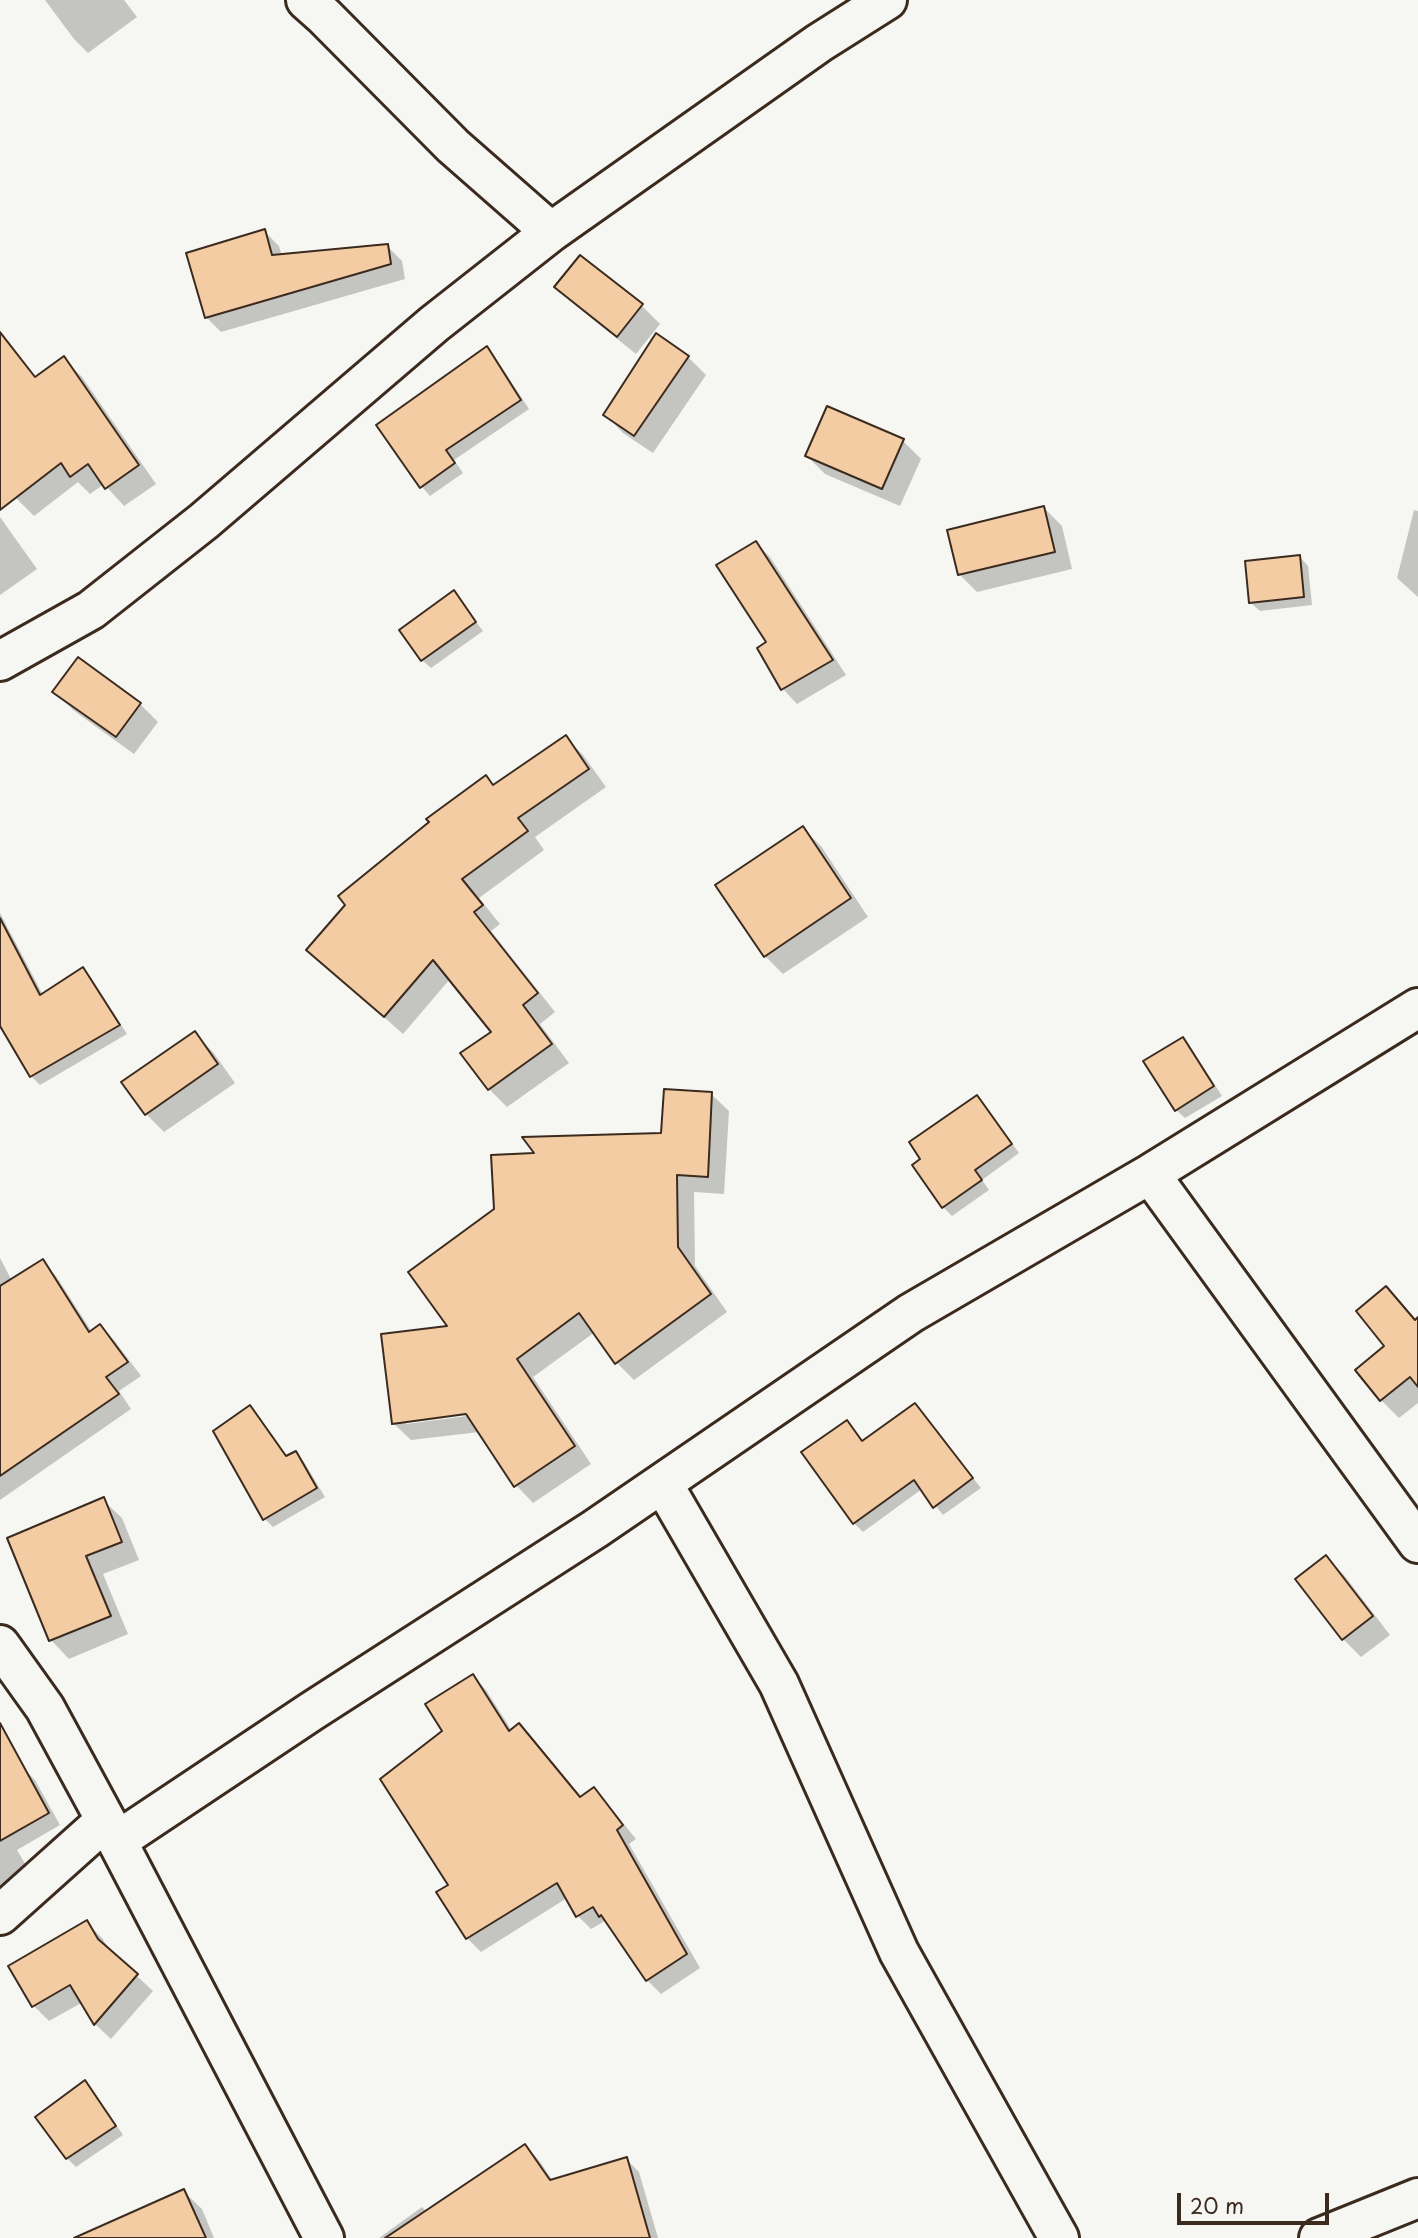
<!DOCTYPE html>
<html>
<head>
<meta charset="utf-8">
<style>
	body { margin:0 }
	#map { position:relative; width:1418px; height:2238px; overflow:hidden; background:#f6f6f2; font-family:"Playpen Sans",sans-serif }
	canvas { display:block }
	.scale { position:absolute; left:1177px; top:2193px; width:152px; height:32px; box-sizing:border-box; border:4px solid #3b2a1e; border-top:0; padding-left:9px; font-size:21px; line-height:24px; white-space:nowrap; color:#3b2a1e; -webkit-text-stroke:5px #f6f6f2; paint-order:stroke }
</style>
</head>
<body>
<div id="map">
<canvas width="1418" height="2238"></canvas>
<div class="scale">20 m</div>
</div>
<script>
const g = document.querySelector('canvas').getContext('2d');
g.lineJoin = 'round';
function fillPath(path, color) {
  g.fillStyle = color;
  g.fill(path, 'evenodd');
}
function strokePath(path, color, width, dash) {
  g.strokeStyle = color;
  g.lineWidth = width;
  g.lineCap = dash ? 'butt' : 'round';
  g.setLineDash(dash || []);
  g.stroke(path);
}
fillPath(new Path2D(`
	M45 0H124L137 17 88 53 74 39Z
	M264 231 279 246 282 256 387 246 402 261 405 279 221 332 206 317Z
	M580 257 642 306 660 324 636 354 575 305 557 287Z
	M487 348 495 357 529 409 454 460 463 473 430 496 422 487 379 426Z
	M688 357 706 375 653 453 623 433 605 414Z
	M64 359 82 377 156 484 124 506 104 484 90 494 78 482 34 516 16 498 0 476V379L22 363 37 378Z
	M903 441 921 459 900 506 825 474 807 456Z
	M1044 508 1062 526 1072 569 977 592 959 574Z
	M1414 510 1418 511V597L1397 578Z
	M0 517 37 569 0 595Z
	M756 543 770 557 846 675 797 704 783 689 759 648 768 643Z
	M1300 557 1308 566 1312 605 1260 611 1251 603Z
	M453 592 483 631 431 668 422 660Z
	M55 692 140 704 158 722 134 754 73 710Z
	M565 737 583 755 606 787 535 837 544 850 479 898 500 924 491 931 555 1012 540 1024 569 1063 507 1107 489 1089 493 1033 450 979 403 1034 309 950 485 777 495 786Z
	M802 828 821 846 868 917 783 974 765 956Z
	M0 913 43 995 83 970 91 978 127 1034 40 1085 31 1076 4 1030 3 1031 0 1029Z
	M195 1034 213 1052 235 1083 164 1132 146 1114Z
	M1183 1039 1191 1048 1222 1096 1185 1118 1176 1110Z
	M711 1094 729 1111 724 1194 694 1192 695 1266 727 1312 634 1380 617 1363 595 1332 533 1377 591 1464 533 1503 516 1485 479 1432 411 1440 393 1423 450 1327 496 1210 537 1155 663 1134ZM474 1412 475 1415 406 1424V1420Z
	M977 1097 985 1106 1019 1153 982 1180 989 1190 952 1216 943 1207 914 1165 922 1160Z
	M0 1258 12 1281 43 1262 56 1276 92 1332 100 1326 114 1340 141 1376 119 1391 131 1409 0 1500Z
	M1386 1288 1418 1323V1403L1399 1418 1381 1400 1358 1371 1387 1346Z
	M915 1405 981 1488 943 1515 922 1489 863 1532 854 1523 847 1422 864 1442Z
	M250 1407 258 1416 288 1457 296 1453 304 1462 325 1497 273 1527 264 1518Z
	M103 1500 122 1518 139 1560 103 1574 128 1634 69 1659 51 1640 9 1539Z
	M1326 1557 1344 1575 1390 1635 1361 1657 1343 1639 1297 1580Z
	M473 1676 486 1690 512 1731 519 1725 582 1799 594 1789 607 1803 636 1839 629 1844 700 1968 661 1994 647 1980 610 1925 605 1921 591 1929 577 1915 567 1898 481 1952 467 1938 451 1885 445 1732Z
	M23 1768 35 1780 60 1825 17 1850 31 1874 0 1893V1781Z
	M87 1923 102 1938 111 1952 153 1991 111 2039 95 2024 83 2002 49 2021 34 2006Z
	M85 2082 93 2091 123 2135 76 2167 67 2158Z
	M525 2146 538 2159 553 2181 626 2159 639 2172 658 2238H379L422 2207 427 2212Z
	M183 2191 202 2209 214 2238H122Z`), '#0003');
const building = new Path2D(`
	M265 229 272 255 388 244 391 264 205 318 186 253Z
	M580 255 643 304 617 337 554 287Z
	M0 332 35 377 64 356 139 465 105 489 88 464 70 477 61 463 0 510Z
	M656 333 689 356 634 436 603 415Z
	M487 346 521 400 446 450 455 463 420 488 376 425Z
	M827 406 904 439 882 489 805 456Z
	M1044 506 1055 552 958 575 947 530Z
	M756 541 833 660 781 690 757 648 766 642 716 565Z
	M1300 555 1304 597 1249 603 1245 561Z
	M454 590 476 622 421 661 399 630Z
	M78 657 141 703 116 737 52 692Z
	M566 735 589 769 518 818 528 831 462 879 483 905 474 912 538 993 523 1005 552 1044 488 1090 460 1053 491 1032 433 960 384 1017 306 950 345 905 338 896 429 822 426 819 486 775 493 785Z
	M803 826 851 898 764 957 715 885Z
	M0 918 40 995 83 967 120 1025 30 1077 0 1026Z
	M195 1031 218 1064 145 1115 121 1082Z
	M1183 1037 1214 1086 1175 1111 1143 1061Z
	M664 1089 712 1092 708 1177 677 1175 678 1247 711 1294 615 1364 579 1313 517 1359 575 1446 514 1487 466 1414 392 1424 381 1334 447 1326 408 1272 494 1209 491 1155 534 1153 522 1137 661 1133Z
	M977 1095 1012 1144 975 1170 982 1180 942 1208 912 1165 920 1159 909 1142Z
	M43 1259 89 1332 100 1324 128 1362 106 1377 119 1394 0 1476V1286Z
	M1386 1286 1415 1320 1418 1317V1387L1410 1377 1380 1401 1355 1370 1384 1346 1356 1311Z
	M915 1403 973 1478 933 1508 914 1480 853 1524 801 1452 847 1420 862 1441Z
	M250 1405 286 1456 296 1451 317 1488 263 1520 213 1431Z
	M104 1497 122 1542 86 1556 111 1616 49 1641 7 1538Z
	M1326 1555 1373 1616 1342 1640 1295 1579Z
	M473 1674 509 1731 519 1723 580 1797 594 1787 623 1825 617 1830 687 1954 646 1981 601 1915 599 1917 593 1907 576 1917 557 1883 466 1939 436 1892 448 1885 380 1779 442 1731 425 1704Z
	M0 1723 49 1813 0 1841Z
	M87 1920 98 1939 138 1974 94 2025 70 1985 32 2007 8 1966Z
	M85 2080 116 2126 66 2159 35 2117Z
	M525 2144 550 2180 627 2157 650 2238H385Z
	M184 2189 206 2238H74Z`);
fillPath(building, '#f4cca3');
strokePath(building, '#3b2a1e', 2);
const minor = new Path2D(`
	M306 0 324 16 453 146 551 232
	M0 661 91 610 204 521 434 324 551 232 819 43 887 0
	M1150 1174 1418 1543
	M663 1484 779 1684 899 1952 1059 2238
	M0 1645 45 1708 117 1841 324 2238
	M117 1841 312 1711 595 1529 911 1313 1150 1174 1418 1008
	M0 1915 105 1821
	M1319 2238 1418 2198`);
strokePath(minor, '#3b2a1e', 44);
strokePath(minor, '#f6f6f2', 38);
</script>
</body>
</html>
